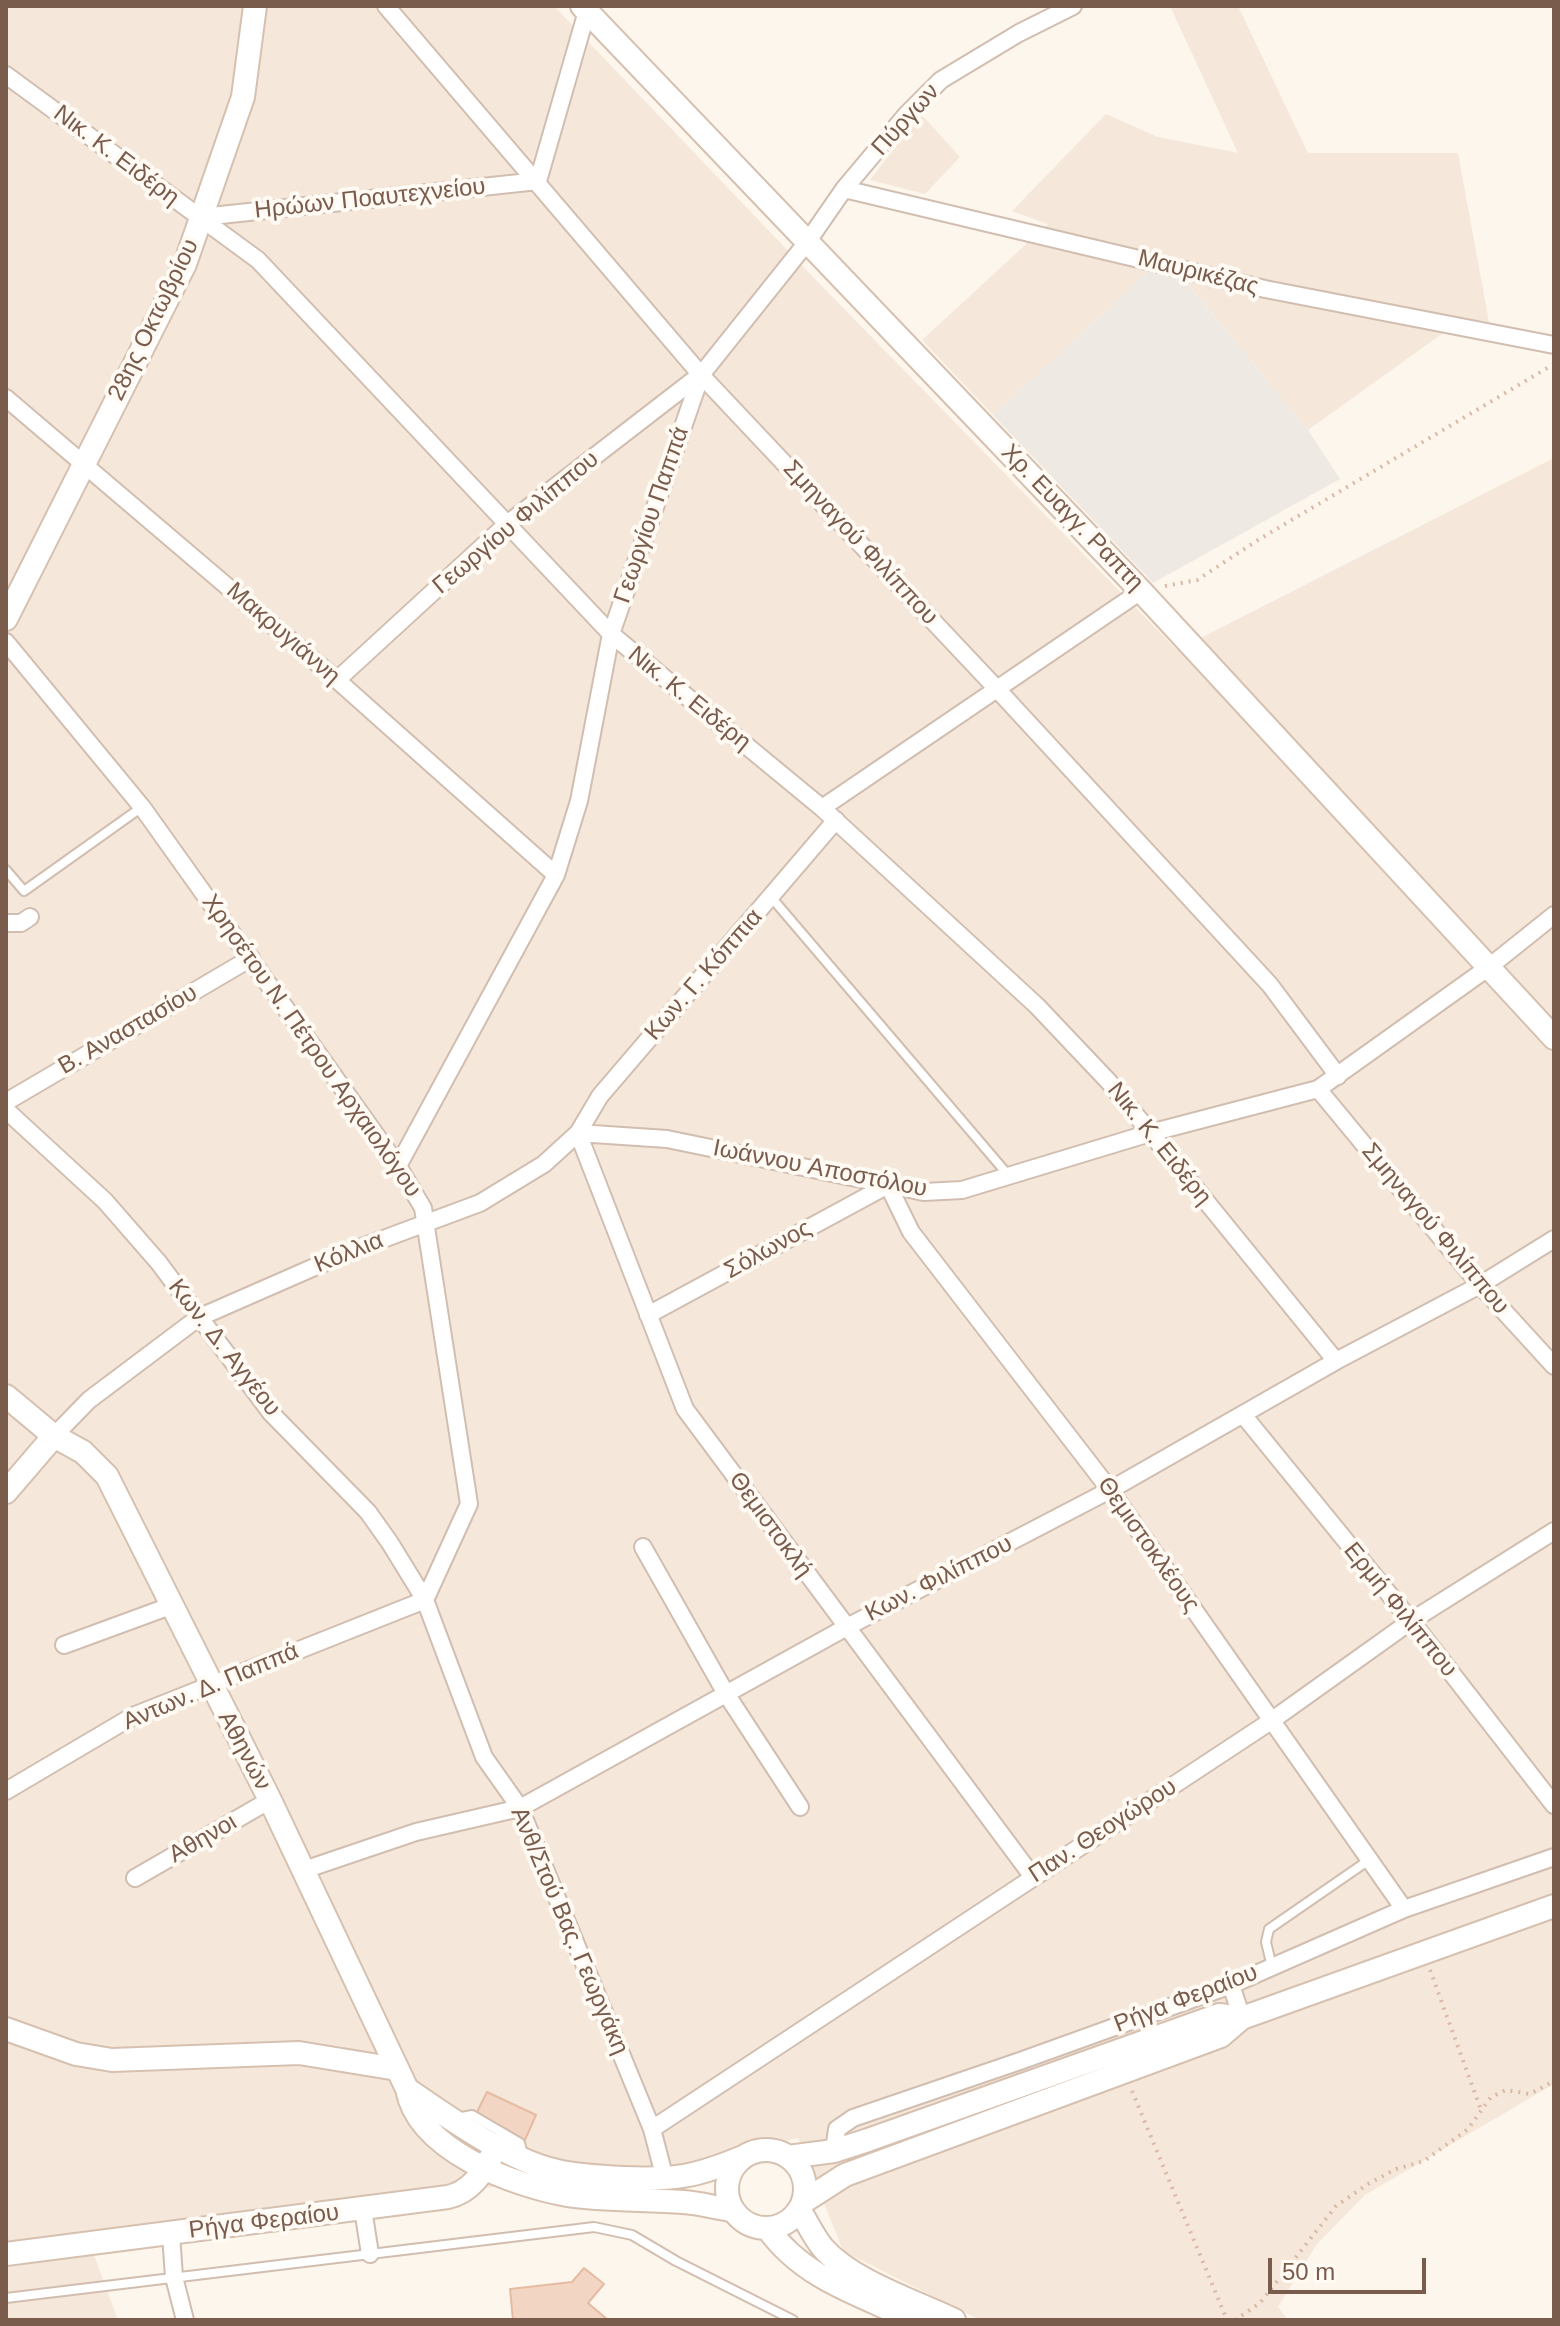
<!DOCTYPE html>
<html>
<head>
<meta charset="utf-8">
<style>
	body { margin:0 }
	#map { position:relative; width:1560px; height:2326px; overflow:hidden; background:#fdf6ec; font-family:Helvetica,sans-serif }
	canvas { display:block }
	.frame { position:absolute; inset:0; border:8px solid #7a5c4d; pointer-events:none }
	.scale { position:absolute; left:1268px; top:2258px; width:158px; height:36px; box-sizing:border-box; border:4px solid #7a5c4d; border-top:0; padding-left:10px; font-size:24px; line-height:28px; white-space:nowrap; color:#7a5c4d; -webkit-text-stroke:6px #fffaf3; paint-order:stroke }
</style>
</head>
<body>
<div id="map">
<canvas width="1560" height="2326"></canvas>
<div class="frame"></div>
<div class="scale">50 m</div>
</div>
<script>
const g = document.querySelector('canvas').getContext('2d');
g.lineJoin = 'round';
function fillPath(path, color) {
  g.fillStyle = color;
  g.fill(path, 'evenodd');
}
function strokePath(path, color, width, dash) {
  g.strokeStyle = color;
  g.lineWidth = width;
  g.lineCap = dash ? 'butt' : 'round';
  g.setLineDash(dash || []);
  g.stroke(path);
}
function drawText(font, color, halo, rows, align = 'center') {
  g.font = font + ' Helvetica,sans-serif';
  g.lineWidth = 8;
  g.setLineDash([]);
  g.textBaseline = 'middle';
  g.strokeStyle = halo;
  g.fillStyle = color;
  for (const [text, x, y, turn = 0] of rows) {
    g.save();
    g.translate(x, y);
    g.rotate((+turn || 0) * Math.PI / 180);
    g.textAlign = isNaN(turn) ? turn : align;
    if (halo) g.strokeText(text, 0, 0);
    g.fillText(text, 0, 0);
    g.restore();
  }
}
fillPath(new Path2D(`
	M6 6H554L814 278 1177 650 1554 458V2084L1365 2195 1317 2244 1278 2307 1288 2320H980L843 2251 798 2138 689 2166 85 2231 118 2320H6Z
	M1170 6H1238L1308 153H1458L1489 322 1464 318 1308 430 1165 256 993 415 922 340 1048 224 1012 211 1106 114 1158 137 1238 153Z
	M921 114 960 157 925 194 870 180Z`), '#f5e8da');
fillPath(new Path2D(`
	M1152 268 1182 277 1308 430 1340 479 1153 583 993 415Z`), '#efe9e4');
const building = new Path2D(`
	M487 2092 536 2115 524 2142 474 2118Z
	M584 2268 604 2284 588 2303 608 2320H513L510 2289 572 2282Z`);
fillPath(building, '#f3d5c3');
strokePath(building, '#e6bba3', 2);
const lane = new Path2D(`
	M6 870 24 891 142 807
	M771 897 1009 1176
	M1272 1967 1266 1942 1269 1929 1369 1860
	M457 2118 472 2115 520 2143 523 2154
	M6 2298 594 2227 632 2235 676 2261 793 2320`);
const street = new Path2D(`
	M386 6 701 375 997 689 1270 985 1338 1076
	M6 75 258 260 611 634 822 808 1037 1006 1109 1082 1336 1361
	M844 189 1265 289 1554 345
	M202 217 538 181 587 11
	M6 398 337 680 556 875
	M6 642 142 807 398 1166 423 1208 469 1504 425 1600
	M337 680 507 524 700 375
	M822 808 1141 591
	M6 923H21L30 917
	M1318 1089 1480 1285 1554 1366
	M6 1102 251 958
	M6 1110 105 1201 159 1263 271 1413 368 1512 390 1543 425 1600 484 1757 520 1808 652 2129 665 2179
	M578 1133 667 1139 924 1192 962 1190 1150 1133 1318 1089 1489 967 1554 915
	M578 1133 685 1409 1033 1877
	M398 1166 556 875 579 801 611 634 701 375 808 241 844 189 907 114 941 80 1019 33 1073 6
	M648 1315 888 1185 911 1232 1110 1490 1404 1909
	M1244 1416 1411 1621 1554 1805
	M54 1436 89 1400 198 1318 351 1251 480 1203 544 1164 578 1133 600 1096 836 820
	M643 1547 725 1692 800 1807
	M64 1645 173 1605
	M6 1791 133 1716 425 1600
	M304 1870 416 1832 520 1808 845 1628 1110 1490 1336 1361 1480 1285 1554 1239
	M135 1878 270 1800
	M1231 1985 1242 2018
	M652 2129 1271 1721 1411 1621 1554 1531
	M834 2151 837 2129 853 2118 1020 2061 1231 1985 1404 1909 1554 1857
	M363 2209 370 2254
	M171 2234 174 2277 185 2320`);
const secondary = new Path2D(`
	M582 6 1141 591 1554 1038
	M6 619 185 264 243 97 255 6
	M6 1396 54 1436 83 1452 107 1476 270 1800 407 2089C418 2150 512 2185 567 2195 605 2201 645 2199 683 2202 700 2203 716 2208 732 2210
	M6 1492 54 1436
	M6 2029 76 2054 112 2060 299 2053 397 2069
	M407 2089C449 2118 506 2159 557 2171 579 2176 601 2177 624 2178 675 2180 695 2177 743 2157
	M727 2189a39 39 0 1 1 78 0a39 39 0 1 1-78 0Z
	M788 2157 834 2151 868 2140 1219 2015 1242 2018
	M803 2202 845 2175 1221 2036 1242 2018 1554 1906
	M800 2211C807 2222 814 2237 823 2248 852 2281 914 2301 954 2320
	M768 2229C804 2279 861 2295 914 2320
	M6 2254 448 2197C475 2191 485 2167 498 2145`);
strokePath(lane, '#d1beb0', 12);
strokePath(street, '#d1beb0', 20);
strokePath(secondary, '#d6c0b0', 26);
strokePath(new Path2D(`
	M1165 586 1197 580 1258 540 1554 364
	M1430 1970 1481 2110
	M1132 2091 1227 2320
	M1235 2320 1260 2303 1336 2206 1368 2184 1396 2169 1424 2161 1468 2129 1491 2097 1506 2090 1530 2094 1554 2081`), '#d9b8a5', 4, [2, 6]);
strokePath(lane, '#fff', 8);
strokePath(street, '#fff', 16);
strokePath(secondary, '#fff', 22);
drawText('24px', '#7a5c4d', '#fffaf3', [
	["Πύργων",906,120,-48],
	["Νικ. Κ. Ειδέρη",116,156,37],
	["Ηρώων Ποαυτεχνείου",370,199,-6],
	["Μαυρικέζας",1198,273,14],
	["28ης Οκτωβρίου",154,320,-64],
	["Γεωργίου Παππά",652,515,-71],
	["Χρ. Ευαγγ. Ραπτη",1072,518,46],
	["Γεωργίου Φιλίππου",516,523,-40],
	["Σμηναγού Φιλίππου",860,543,47],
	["Μακρυγιάννη",283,634,41],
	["Νικ. Κ. Ειδέρη",689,699,39],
	["Κων. Γ. Κόππια",704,975,-49],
	["Β. Αναστασίου",128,1030,-30],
	["Χρησέτου Ν. Πέτρου Αρχαιολόγου",311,1046,55],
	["Νικ. Κ. Ειδέρη",1159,1144,51],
	["Ιωάννου Αποστόλου",820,1169,11],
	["Σμηναγού Φιλίππου",1435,1229,50],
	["Σόλωνος",768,1250,-29],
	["Κόλλια",349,1253,-22],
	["Κων. Δ. Αγγέου",224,1348,52],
	["Θεμιστοκλή",770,1525,54],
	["Θεμιστοκλέους",1148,1545,55],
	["Κων. Φιλίππου",939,1579,-27],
	["Ερμή Φιλίππου",1400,1610,51],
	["Αντων. Δ. Παππά",211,1687,-23],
	["Αθηνών",244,1751,62],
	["Παν. Θεογώρου",1103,1831,-33],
	["Αθηνοι",203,1839,-30],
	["Ανθ/Στού Βας. Γεωργάκη",569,1931,67],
	["Ρήγα Φεραίου",1186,1999,-21],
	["Ρήγα Φεραίου",264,2222,-7]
]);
</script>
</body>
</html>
